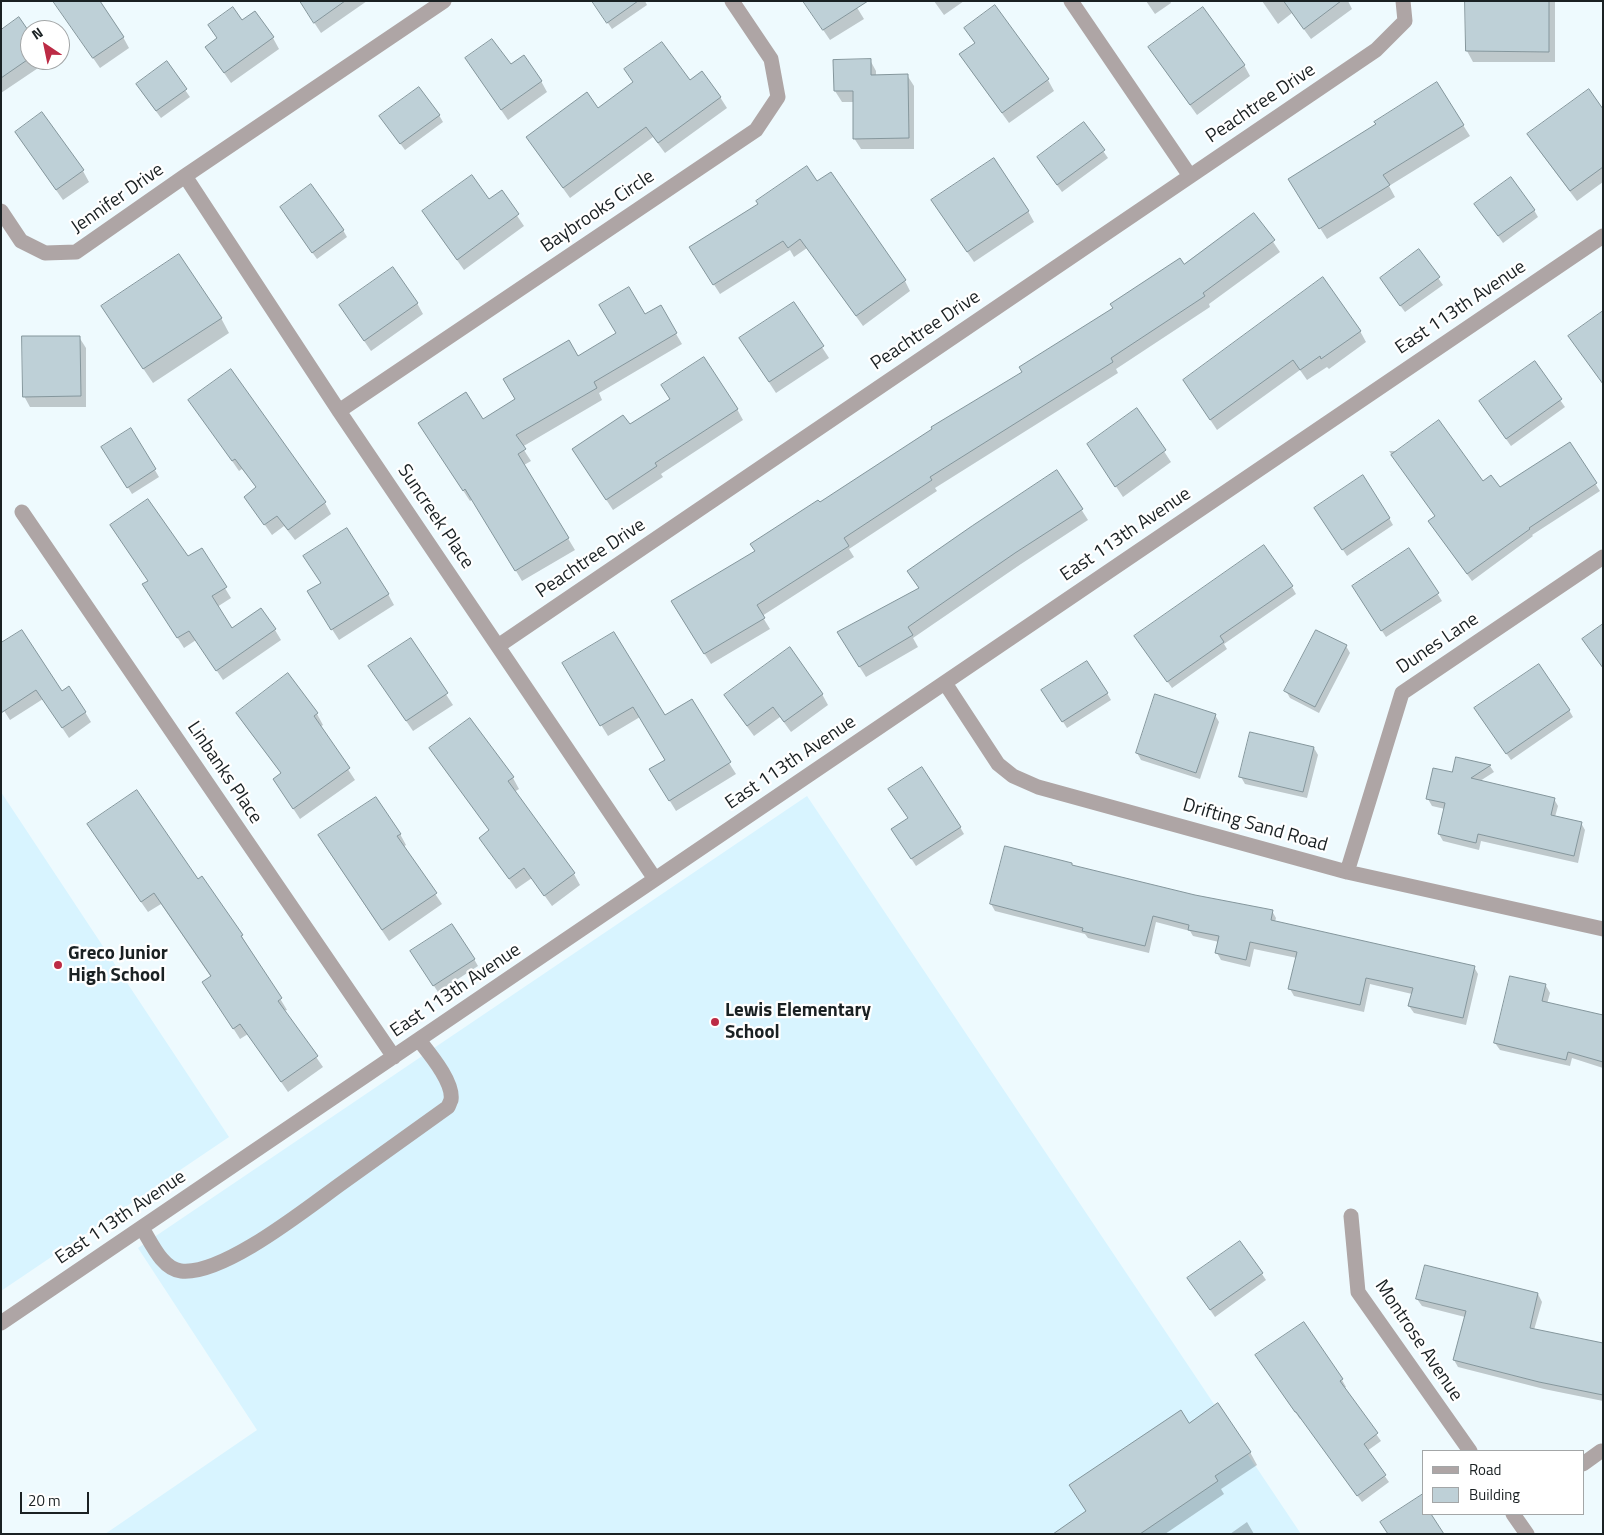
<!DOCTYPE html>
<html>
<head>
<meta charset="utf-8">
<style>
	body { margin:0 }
	#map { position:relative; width:1604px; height:1535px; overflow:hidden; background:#eefafe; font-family:"Titillium Web",sans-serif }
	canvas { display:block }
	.frame { position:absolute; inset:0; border:2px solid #1a2123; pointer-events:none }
	.legend { position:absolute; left:1422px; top:1450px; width:162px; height:65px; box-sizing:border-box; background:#fff; border:1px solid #a3a6a7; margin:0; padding:6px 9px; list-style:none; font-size:15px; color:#1a2123 }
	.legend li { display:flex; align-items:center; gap:10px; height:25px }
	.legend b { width:25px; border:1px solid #a3a6a7 }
	.north { position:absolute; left:20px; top:20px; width:50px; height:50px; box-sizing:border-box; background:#fff; border:1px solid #a3a6a7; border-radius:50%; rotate:326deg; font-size:14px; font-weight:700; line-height:20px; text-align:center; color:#1a2123 }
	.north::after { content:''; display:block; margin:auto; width:18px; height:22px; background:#bc2b45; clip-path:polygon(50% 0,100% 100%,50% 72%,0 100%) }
	.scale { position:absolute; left:20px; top:1492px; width:69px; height:22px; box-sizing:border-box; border:2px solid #1a2123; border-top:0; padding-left:6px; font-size:15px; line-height:18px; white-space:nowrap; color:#1a2123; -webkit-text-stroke:4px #fff; paint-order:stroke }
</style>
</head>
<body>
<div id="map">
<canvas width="1604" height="1535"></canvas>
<div class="frame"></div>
<ul class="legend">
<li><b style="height:6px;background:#aea5a5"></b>Road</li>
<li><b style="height:14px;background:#bed0d7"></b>Building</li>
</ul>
<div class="north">N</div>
<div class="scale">20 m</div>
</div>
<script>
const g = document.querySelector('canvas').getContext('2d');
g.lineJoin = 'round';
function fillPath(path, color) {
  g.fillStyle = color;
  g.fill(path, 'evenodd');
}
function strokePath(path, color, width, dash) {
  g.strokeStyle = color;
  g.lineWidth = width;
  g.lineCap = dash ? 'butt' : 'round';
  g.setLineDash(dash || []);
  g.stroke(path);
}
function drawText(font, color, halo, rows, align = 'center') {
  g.font = font + ' "Titillium Web",sans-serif';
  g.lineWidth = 4.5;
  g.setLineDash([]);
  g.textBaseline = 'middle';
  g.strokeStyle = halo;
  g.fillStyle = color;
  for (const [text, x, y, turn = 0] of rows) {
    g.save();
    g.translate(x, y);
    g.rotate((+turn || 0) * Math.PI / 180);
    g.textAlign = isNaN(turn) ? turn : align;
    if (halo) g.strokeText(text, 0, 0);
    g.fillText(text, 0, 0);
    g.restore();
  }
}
fillPath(new Path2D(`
	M1 792 229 1137 1 1291Z
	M807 796 1301 1534H105L257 1430 138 1248Z`), '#d8f4ff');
fillPath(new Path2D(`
	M300 1H367L321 33Z
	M593 1H645L647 5 612 29Z
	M853 1 864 19 830 40 811 12Z
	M934 1H964L944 15Z
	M1146 1H1170L1171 3 1155 14Z
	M1262 1H1348L1352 9 1311 39 1292 13 1278 24Z
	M1467 1H1555V62H1473L1467 51Z
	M995 7 1048 80 1054 91 1009 123 967 65 961 55 975 44 966 28Z
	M59 9 123 37 129 48 100 68Z
	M242 22 273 38 279 49 231 83 206 47 218 39 209 25Z
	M1 31 30 35V60H46L47 62 1 93Z
	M1150 47 1244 65 1250 76 1197 115 1156 58Z
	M870 60 876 71V76L907 75 914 86V149H861L854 138V102H842L835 91Z
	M166 63 190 97 161 118 141 91Z
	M510 66 541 81 547 92 508 120 473 69Z
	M625 69 689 82 720 97 727 108 665 153 653 137 570 198 534 148 598 110 634 83Z
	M1603 111V182L1577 201 1535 145Z
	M439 115 443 122 405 150 385 123Z
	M1084 124 1108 158 1062 192 1042 164Z
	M1463 125 1470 136 1389 186 1395 197 1327 239 1296 190Z
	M16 133 83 171 89 182 63 200Z
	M817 183 905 281 910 291 863 326 807 248 794 257 790 250 720 294 697 258Z
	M501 192 524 226 464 270 423 212 489 201Z
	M1534 210 1538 217 1503 243 1480 211Z
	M939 211H1028L1034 222 974 262Z
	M1254 214 1280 252 1209 304 1210 307 1116 369 1118 373 935 488 937 491 849 549 854 557 762 616 770 629 711 664 678 612 820 504 1024 372 1184 266Z
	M285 215 343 230 347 237 317 259Z
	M1419 251 1443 285 1405 312 1385 285Z
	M417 303 423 314 371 351 347 316Z
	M793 303 829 358 776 393 747 349Z
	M660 307 682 344 599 393 602 400 522 447 531 461 524 465 575 550 522 581 473 499 470 501 426 434 483 421 578 357Z
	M221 318 229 333 153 383 111 321Z
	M1360 331 1366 342 1329 369 1327 367 1307 380 1300 370 1217 430 1191 391Z
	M79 337 86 348V407H30L24 396Z
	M1534 363 1565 407 1511 446 1484 408Z
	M190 400 280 441 325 503 331 514 295 540 284 526 272 535 245 497 257 488 242 469 239 471Z
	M737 409 743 420 661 474 663 477 613 510 580 460Z
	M1136 409 1171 462 1123 497 1095 455Z
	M131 430 159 477 132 494 103 447Z
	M1570 444 1600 491 1532 535 1533 536 1472 581 1434 529 1436 517 1389 451H1399L1500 489Z
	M1081 509 1088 520 1021 564 913 638 918 647 866 677 845 644 920 589 908 571Z
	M1320 515 1389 518 1393 525 1347 556Z
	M201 549 231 598 217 607 232 629 275 630 281 640 223 680 196 640 184 648 150 595 149 582Z
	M1409 549 1442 601 1386 637 1357 593Z
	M322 584 388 594 394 605 339 640 315 603Z
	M1292 587 1296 594 1224 644 1227 649 1172 688 1140 643Z
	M410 640 453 705 413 731 376 677Z
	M1 645 85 712 91 722 69 738 43 699 10 720 1 706Z
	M1346 646 1350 653 1319 713 1290 698 1286 691Z
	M570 675 665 717 729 763 736 774 676 811 657 780 666 760 640 717 608 736Z
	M1107 693 1111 700 1067 728 1047 697Z
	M822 694 828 705 791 732 780 717 754 736 732 706Z
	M1569 710 1573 717 1511 760 1480 716Z
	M238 713 317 714 323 725 320 727 355 780 300 819 281 790 282 774 244 724Z
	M1215 715 1219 722 1200 779 1141 760 1137 753Z
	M470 719 513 778 519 789 514 792 574 874 580 885 552 906 532 878 516 889 480 838 490 831 437 759Z
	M1314 748 1318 755 1307 798 1245 784 1241 777Z
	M1457 758 1490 766 1494 772 1480 781 1554 799 1558 806 1555 817 1581 823 1585 830 1578 863 1481 841 1479 850 1443 841 1439 834 1445 809 1432 806 1428 799 1453 773Z
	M960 827 964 834 916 866 897 837Z
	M400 834 406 845 403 847 442 904 389 941 326 847Z
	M95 836 198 881 241 935 287 1010 284 1011 323 1067 288 1092 248 1034 240 1039 210 992 211 977 161 904 148 912Z
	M1072 866 1195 896 1272 911 1276 918 1275 922 1474 967 1478 974 1466 1025 1414 1013 1409 1006 1412 994 1370 984 1364 1012 1294 996 1290 989 1297 958 1254 949 1250 967 1221 960 1217 953 1219 942 1193 936 1190 931 1156 922 1149 953 1088 938 1085 934 995 911 991 904Z
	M416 959H474L478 966 438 992Z
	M1546 986 1550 993 1547 1004 1601 1016 1603 1012V1068L1572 1058 1570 1066 1500 1050 1495 1043Z
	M1262 1274 1266 1280 1215 1317 1193 1285Z
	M1538 1294 1542 1302 1534 1330 1603 1344V1401L1544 1389 1458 1367 1454 1360 1465 1317 1422 1306 1417 1299Z
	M1303 1324 1342 1380 1346 1387 1344 1388 1381 1441 1367 1451 1389 1482 1362 1502 1301 1418 1300 1419 1261 1363Z
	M1189 1424 1250 1452 1257 1465 1221 1489 1224 1494 1165 1534H1055L1087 1512Z
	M1247 1522 1254 1534H1230Z`), '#0003');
const building = new Path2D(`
	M53 1H100L124 37 93 58Z
	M300 1H345L314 23Z
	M592 1H638L607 23Z
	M803 1H868L823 30Z
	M1284 1H1341L1304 29Z
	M1465 1H1549V52L1466 51Z
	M995 5 1049 79 1002 113 959 54 975 43 964 28Z
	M233 7 242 20 255 11 274 37 224 73 205 47 217 38 208 25Z
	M1203 7 1245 65 1190 105 1148 47Z
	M19 17 30 33V58L1 78V30Z
	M492 39 511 64 524 55 542 81 501 110 465 58Z
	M662 42 690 80 702 71 721 97 658 143 646 127 563 188 526 137 587 92 598 108 633 82 624 69Z
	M871 59V75L908 74 909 138 853 139V91H834L833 60Z
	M167 61 187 89 156 111 136 84Z
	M1437 82 1464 125 1383 175 1390 185 1319 229 1288 179 1376 124 1374 122Z
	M419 87 440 115 400 144 379 116Z
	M1589 89 1603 109V167L1570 191 1527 134Z
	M42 112 84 170 56 190 15 132Z
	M1084 122 1105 150 1057 185 1037 157Z
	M994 158 1029 211 967 252 931 200Z
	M807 166 817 181 831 172 906 280 856 316 800 239 788 248 783 241 713 285 689 247 758 204 756 201Z
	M472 175 489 199 502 190 519 214 457 260 422 211Z
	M1511 177 1535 210 1498 236 1474 204Z
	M311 184 344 230 312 253 280 207Z
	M1254 213 1275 240 1203 293 1205 296 1111 358 1113 362 930 477 932 480 844 538 849 546 757 605 765 618 704 654 671 601 755 551 750 544 818 500 820 502 932 429 931 427 1022 372 1019 367 1113 308 1110 304 1180 258 1184 264Z
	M1419 249 1440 277 1400 306 1380 278Z
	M179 254 222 318 143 369 101 306Z
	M393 267 418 303 364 341 339 305Z
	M1323 277 1361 331 1321 359 1320 356 1300 370 1293 360 1210 420 1183 380Z
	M629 287 645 314 661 305 677 333 594 382 597 388 516 435 526 449 518 454 569 538 515 571 465 489 463 491 418 423 466 392 483 419 515 399 503 379 569 340 578 356 616 333 599 305Z
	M794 302 824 346 769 382 739 338Z
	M1603 311V384L1568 336Z
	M22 336H80L81 396 23 397Z
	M704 357 738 409 655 463 657 466 606 500 572 449 623 415 630 424 670 399 661 385Z
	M1535 361 1562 399 1506 439 1479 401Z
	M231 369 326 502 288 530 277 516 264 525 244 497 256 487 235 459 232 461 188 400Z
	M1137 408 1166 450 1115 487 1087 444Z
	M1439 420 1483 481 1491 475 1500 487 1570 442 1597 483 1529 528 1530 529 1467 574 1428 521 1435 516 1391 455Z
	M131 428 156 469 127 488 101 447Z
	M1057 470 1083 509 1015 553 908 627 913 635 859 667 837 632 919 588 907 571 972 526Z
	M1363 475 1390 518 1342 550 1314 508Z
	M148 499 188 556 202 548 227 587 212 596 232 628 261 608 276 629 216 671 189 631 177 638 142 584 148 581 110 525Z
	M347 528 389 594 331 630 307 591 321 583 303 556Z
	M1264 545 1293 586 1220 636 1224 642 1167 682 1134 636Z
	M1409 548 1439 593 1381 631 1352 586Z
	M1603 624V668L1582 639Z
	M22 630 62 691 69 686 86 712 62 728 36 690 1 713V643Z
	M1316 630 1347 645 1315 707 1284 691Z
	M614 632 665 715 692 699 731 762 669 801 649 769 665 760 633 707 600 726 562 663Z
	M411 638 448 693 406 721 368 666Z
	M790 647 823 694 784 722 773 707 747 726 724 695Z
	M1087 661 1108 693 1062 722 1041 690Z
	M1539 664 1570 710 1506 754 1474 708Z
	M288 673 318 713 314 716 350 768 293 809 273 779 281 773 236 713Z
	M1155 694 1216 714 1196 773 1136 753Z
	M470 718 514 777 508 781 575 873 544 896 524 868 509 879 479 838 489 830 429 748Z
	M1250 732 1314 747 1303 792 1239 777Z
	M1456 757 1491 765 1471 778 1555 798 1551 815 1582 822 1574 856 1478 834 1476 843 1438 834 1445 803 1426 799 1433 768 1452 772Z
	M922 767 961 827 911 859 891 829 908 818 888 789Z
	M137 790 198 879 202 876 243 935 241 936 282 998 278 1001 318 1056 281 1082 240 1024 233 1029 202 982 211 976 154 893 141 902 87 824Z
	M376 797 401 834 397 836 437 893 382 930 318 835Z
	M1005 846 1072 863V865L1195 895 1273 910 1271 920 1475 966 1463 1018 1408 1006 1413 988 1366 978 1360 1005 1288 989 1297 952 1250 942 1246 960 1215 953 1219 936 1188 930 1189 925 1153 916 1145 946 1082 931 1083 928 990 904Z
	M452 924 475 959 433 986 410 951Z
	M1510 976 1546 984 1542 1001 1603 1015V1062L1568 1052 1566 1060 1494 1043Z
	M1240 1241 1263 1273 1210 1310 1187 1278Z
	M1425 1265 1538 1293 1530 1328 1603 1343V1395L1539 1382 1453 1360 1466 1311 1416 1299Z
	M1304 1322 1343 1379 1340 1381 1378 1433 1364 1444 1386 1475 1357 1496 1296 1412H1295L1255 1355Z
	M1218 1403 1251 1452 1215 1476 1218 1481 1140 1534H1053L1086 1511 1069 1485 1181 1410 1189 1423Z
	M1423 1494V1514H1431L1444 1534H1388L1380 1522Z`);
fillPath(building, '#bed0d7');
strokePath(building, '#84969c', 1);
strokePath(new Path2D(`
	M1071 1 1190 176
	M185 176 339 411 655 879
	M1 211 21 241 45 253 76 252 185 176 444 1
	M339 411 756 130 778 97 771 59 732 1
	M22 512 394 1057
	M498 646 1376 50 1405 21 1403 1
	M945 683 998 764 1013 776 1038 787 1347 872 1603 929
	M1347 872 1402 693 1603 557
	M1351 1216 1358 1292 1470 1451
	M142 1228C151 1242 162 1269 181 1271 223 1276 307 1208 342 1183 377 1158 413 1132 448 1107 449 1105 450 1102 451 1100 454 1082 429 1053 419 1040
	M1 1323 1603 236
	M1583 1464 1601 1451 1603 1452
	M1513 1514 1527 1534`), '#aea5a5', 15);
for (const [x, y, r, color] of [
	[58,965,5,"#bc2b45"],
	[715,1022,5,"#bc2b45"]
]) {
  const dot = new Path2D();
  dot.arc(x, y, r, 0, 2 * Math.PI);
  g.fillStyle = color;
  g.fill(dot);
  strokePath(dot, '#fff', 2);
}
drawText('19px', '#1a2123', '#fff', [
	["Peachtree Drive",1261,104,-34],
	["Jennifer Drive",118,199,-35],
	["Baybrooks Circle",598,212,-34],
	["East 113th Avenue",1461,308,-34],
	["Peachtree Drive",926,331,-34],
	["Suncreek Place",435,517,56],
	["East 113th Avenue",1126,535,-34],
	["Peachtree Drive",591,559,-34],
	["Dunes Lane",1438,644,-34],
	["East 113th Avenue",791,763,-34],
	["Linbanks Place",224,773,56],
	["Drifting Sand Road",1255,826,16],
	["East 113th Avenue",456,991,-34],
	["East 113th Avenue",121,1218,-34],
	["Montrose Avenue",1418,1341,56]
]);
drawText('bold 19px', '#1a2123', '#fff', [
	["Greco Junior",68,954],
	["High School",68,976],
	["Lewis Elementary",725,1011],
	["School",725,1033]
], 'left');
</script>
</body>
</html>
